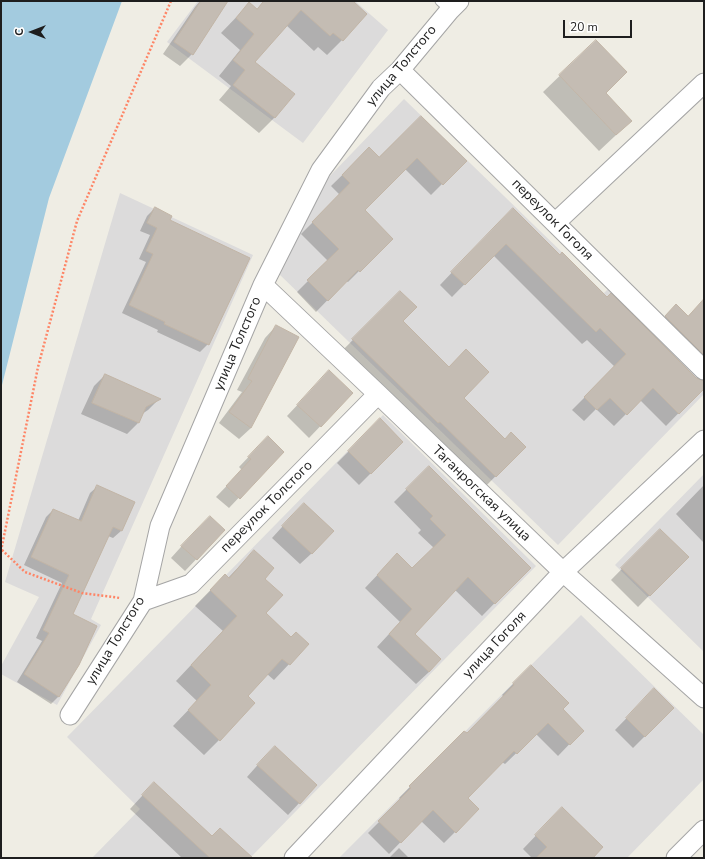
<!DOCTYPE html>
<html>
<head>
<meta charset="utf-8">
<style>
	body { margin:0 }
	#map { position:relative; width:705px; height:859px; overflow:hidden; background:#efede4; font-family:"Nunito Sans",sans-serif }
	canvas { display:block }
	.frame { position:absolute; inset:0; border:2px solid #1e1e1e; pointer-events:none }
	.north { position:absolute; left:12px; top:12px; width:40px; height:40px; -webkit-text-stroke:3px #fff; paint-order:stroke; rotate:270deg; font-size:11px; font-weight:700; line-height:16px; text-align:center; color:#1e1e1e }
	.north::after { content:''; display:block; margin:auto; width:14px; height:18px; background:#1e1e1e; clip-path:polygon(50% 0,100% 100%,50% 72%,0 100%) }
	.scale { position:absolute; left:563px; top:20px; width:69px; height:18px; box-sizing:border-box; border:2px solid #1e1e1e; border-top:0; padding-left:5px; font-size:12px; line-height:14px; white-space:nowrap; color:#1e1e1e; -webkit-text-stroke:3px #fff; paint-order:stroke }
</style>
</head>
<body>
<div id="map">
<canvas width="705" height="859"></canvas>
<div class="frame"></div>
<div class="north">С</div>
<div class="scale">20 m</div>
</div>
<script>
const g = document.querySelector('canvas').getContext('2d');
g.lineJoin = 'round';
function fillPath(path, color) {
  g.fillStyle = color;
  g.fill(path, 'evenodd');
}
function strokePath(path, color, width, dash) {
  g.strokeStyle = color;
  g.lineWidth = width;
  g.lineCap = dash ? 'butt' : 'round';
  g.setLineDash(dash || []);
  g.stroke(path);
}
function drawText(font, color, halo, rows, align = 'center') {
  g.font = font + ' "Nunito Sans",sans-serif';
  g.lineWidth = 3.5;
  g.setLineDash([]);
  g.textBaseline = 'middle';
  g.strokeStyle = halo;
  g.fillStyle = color;
  for (const [text, x, y, turn = 0] of rows) {
    g.save();
    g.translate(x, y);
    g.rotate((+turn || 0) * Math.PI / 180);
    g.textAlign = isNaN(turn) ? turn : align;
    if (halo) g.strokeText(text, 0, 0);
    g.fillText(text, 0, 0);
    g.restore();
  }
}
fillPath(new Path2D(`
	M198 1H355L388 30 303 143 167 42Z
	M404 99 604 293 609 288 704 380V394L558 545 278 273 327 179Z
	M120 193 253 255 91 619 101 625 57 705 1 674V666L39 597 5 582Z
	M383 415 536 566 250 858H92L140 809 67 737Z
	M704 474V652L615 565Z
	M581 615 704 735V779L627 858H339Z`), '#dcdbdb');
fillPath(new Path2D(`
	M1 1H122L49 198 1 389Z`), '#a3cbdf');
fillPath(new Path2D(`
	M200 1H214L223 7 192 54 180 66 163 54 195 7Z
	M264 1H351L342 40 327 55 318 47 314 51 286 25 254 62 293 94 274 118 259 133 219 100 231 86 219 76 240 50 221 33 249 4 256 10Z
	M596 41 605 93 631 121 599 151 543 92Z
	M421 117 465 161 431 195 405 169 364 210 391 239 348 282 346 281 316 312 297 292 328 261 301 234 340 195 331 186 369 149 379 159Z
	M155 208 169 220 208 344 200 352 157 332 158 330 122 313 146 262 139 259 150 235 140 231 147 216Z
	M501 221 560 256 696 379 702 382 699 375 653 329 676 306 688 317 704 301V387L666 426 640 400 614 426 596 409 584 421 572 410 615 367 587 340 582 344 493 255 452 297 440 285Z
	M400 292 401 321 449 368 462 398 505 440 524 447 484 488 342 351Z
	M276 326 251 428 239 439 219 423 242 392 237 390 265 338Z
	M105 375 159 399 148 410 142 414 138 423 127 434 81 414 94 386Z
	M318 383 352 393 309 438 287 416Z
	M380 420 402 442 359 485 337 463Z
	M258 447 282 452 229 508 216 497 242 470 239 467Z
	M429 467 529 568 482 616 455 590 413 634 429 672 416 684 377 647 400 622 365 588 384 568 412 569 434 548 418 533 421 530 394 502Z
	M704 485V543L676 514Z
	M98 486 121 531 113 538 108 536 72 615 59 696 51 704 17 682 42 641 36 638 62 583 24 565 46 517 53 510 78 521 90 493Z
	M293 515 312 553 300 564 272 538Z
	M198 528 224 530 185 571 171 558Z
	M660 530 687 557 638 607 611 580Z
	M254 551 264 579 265 613 291 638 308 644 274 680 267 674 246 696 219 740 204 755 173 726 197 701 176 681 223 631 195 606 225 575 228 578Z
	M531 666 561 709 582 731 558 756 536 734 505 764 502 762 467 798 478 809 444 843 421 821 389 854 368 833 401 800 399 798 464 732 467 734 504 697 502 695Z
	M654 690 673 708 633 748 615 730Z
	M263 759 315 786 288 815 247 777Z
	M154 783 212 837 248 858H182L130 809Z
	M549 822 592 858H532L523 849Z
	M399 848 409 858H389Z`), '#0003');
const building = new Path2D(`
	M201 1H228L193 55 174 42Z
	M264 1H353L367 14 343 41 333 33 330 36 301 10 255 62 295 94 275 118 233 85 245 70 233 60 254 34 236 18 249 2 257 9Z
	M596 40 627 72 606 93 632 121 616 135 559 75Z
	M421 116 467 161 443 185 417 158 365 210 393 239 360 272 358 270 328 301 307 280 339 249 312 222 350 183 342 175 369 147 379 157Z
	M155 207 172 216 170 220 250 258 209 345 164 324 165 322 129 305 153 254 146 251 157 228 147 223Z
	M513 208 560 255 562 252 607 297 611 293 696 378 704 381V389L679 414 653 388 627 415 610 398 597 410 584 397 626 354 600 328 596 332 506 244 465 285 451 272Z
	M400 291 417 307 403 321 449 367 466 349 489 372 464 398 505 439 511 432 526 447 496 477 440 422 438 423 352 339Z
	M704 299V355L665 316 676 304 688 316Z
	M276 325 299 337 251 428 229 412 252 381 248 379Z
	M329 370 353 393 321 427 297 405Z
	M105 374 161 399 146 407 139 423 92 403Z
	M380 418 403 442 371 474 348 451Z
	M268 436 284 452 240 499 226 486 251 459 248 457Z
	M429 466 531 568 495 604 468 577 415 634 441 659 429 672 389 634 412 609 377 575 397 553 412 568 446 535 430 519 433 516 406 489Z
	M97 485 135 502 122 531 113 527 73 614 97 626 79 665 59 697 24 674 49 633 43 630 69 575 31 557 53 509 81 521Z
	M304 503 334 531 312 554 282 526Z
	M210 516 225 530 197 560 181 546Z
	M660 529 689 557 650 596 621 568Z
	M254 550 274 568 265 579 283 595 266 613 291 637 296 632 309 644 290 665 282 659 248 696 255 703 220 741 188 710 211 685 191 665 237 616 210 590 225 574 229 578Z
	M531 665 569 703 563 709 584 731 570 745 548 723 517 754 514 751 468 798 479 809 456 833 433 810 401 843 378 821 411 788 409 786 464 731 467 733 514 685 513 683Z
	M654 688 674 708 645 737 626 718Z
	M275 746 317 785 300 804 257 765Z
	M154 782 212 836 220 828 253 858H210L142 795Z
	M562 807 603 847 593 858H536L547 847 535 835Z`);
fillPath(building, '#c4bcb3');
strokePath(building, '#c2b5a6', 1);
const service = new Path2D(`
	M440 1 450 10`);
const minor = new Path2D(`
	M400 70 704 370
	M555 223 704 83
	M263 285 378 394 563 572 704 698
	M143 601 191 584 378 394
	M70 715 143 601 160 526 263 285 321 170 381 88 400 70 450 10 459 1
	M294 858 563 572 704 440
	M676 858 704 830`);
strokePath(service, '#a5a5a5', 11);
strokePath(minor, '#a5a5a5', 21);
strokePath(new Path2D(`
	M2 550 25 572 82 593 120 598
	M1 551 38 367 77 221 171 1`), '#fe8566', 2.5, [2, 2]);
strokePath(service, '#fff', 9);
strokePath(minor, '#fff', 19);
drawText('14px', '#1e1e1e', '#fff', [
	["улица Толстого",402,66,-50],
	["переулок Гоголя",552,220,45],
	["улица Толстого",238,344,-67],
	["Таганрогская улица",481,494,44],
	["переулок Толстого",267,507,-45],
	["улица Толстого",116,641,-59],
	["улица Гоголя",495,645,-47]
]);
</script>
</body>
</html>
